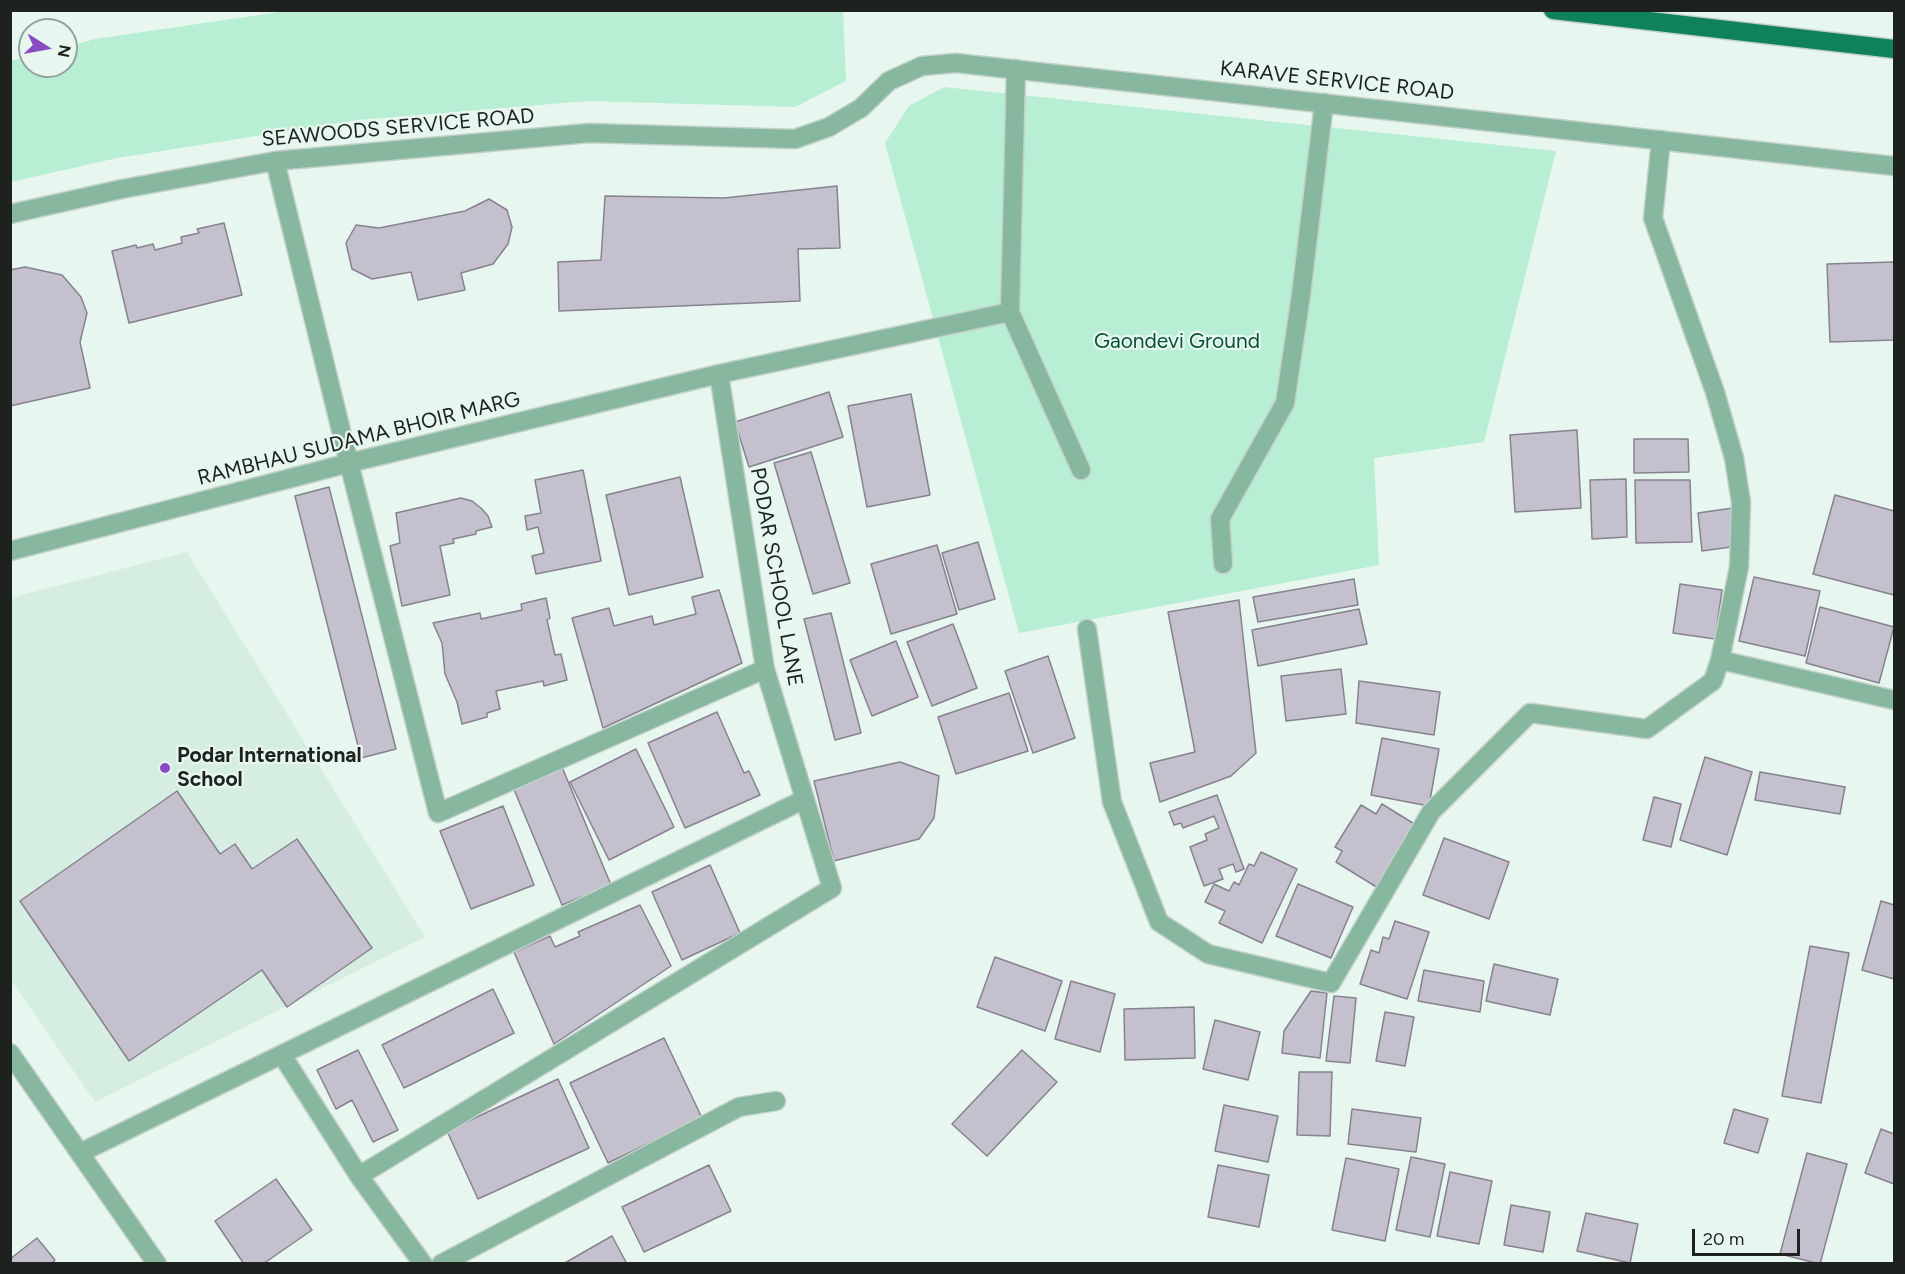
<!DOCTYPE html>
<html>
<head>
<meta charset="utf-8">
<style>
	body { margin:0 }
	#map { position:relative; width:1905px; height:1274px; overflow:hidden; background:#e7f7ef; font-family:Figtree,sans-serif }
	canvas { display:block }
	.frame { position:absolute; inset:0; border:12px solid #1d221f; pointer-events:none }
	.north { position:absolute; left:18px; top:18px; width:60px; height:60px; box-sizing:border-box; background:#e7f7ef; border:2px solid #96a29c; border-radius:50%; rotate:101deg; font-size:16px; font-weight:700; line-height:24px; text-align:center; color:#1d221f }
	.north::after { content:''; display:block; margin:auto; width:21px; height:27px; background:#894cc2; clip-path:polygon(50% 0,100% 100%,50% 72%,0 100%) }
	.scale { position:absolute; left:1692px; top:1229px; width:108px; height:27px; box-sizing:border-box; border:3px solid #1d221f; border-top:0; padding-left:8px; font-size:18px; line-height:21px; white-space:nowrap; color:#1d221f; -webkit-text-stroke:4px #e7f7ef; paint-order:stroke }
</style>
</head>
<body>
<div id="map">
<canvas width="1905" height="1274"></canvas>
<div class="frame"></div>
<div class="north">N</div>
<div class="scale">20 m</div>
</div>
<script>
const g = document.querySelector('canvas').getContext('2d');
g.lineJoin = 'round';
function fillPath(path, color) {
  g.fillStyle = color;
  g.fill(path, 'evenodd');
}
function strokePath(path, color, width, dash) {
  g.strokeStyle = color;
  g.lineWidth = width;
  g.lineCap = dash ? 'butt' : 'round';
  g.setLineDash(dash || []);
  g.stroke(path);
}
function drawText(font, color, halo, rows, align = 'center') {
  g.font = font + ' Figtree,sans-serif';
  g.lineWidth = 4.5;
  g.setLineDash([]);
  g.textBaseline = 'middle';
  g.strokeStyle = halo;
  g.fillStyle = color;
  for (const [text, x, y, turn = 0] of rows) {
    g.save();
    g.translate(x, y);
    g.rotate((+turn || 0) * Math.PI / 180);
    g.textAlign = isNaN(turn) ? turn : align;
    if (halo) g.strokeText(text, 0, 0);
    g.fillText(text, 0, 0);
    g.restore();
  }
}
fillPath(new Path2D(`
	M187 552 425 937 95 1102 11 980 10 598Z`), '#d6eee1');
fillPath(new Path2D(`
	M293 10 843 11 846 81 795 107 588 101 358 120 117 158 11 182V61L30 56V66H66V47L95 39Z
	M944 87 1556 151 1484 442 1374 458 1379 565 1019 633 885 143 909 106Z`), '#b8eed3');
const building = new Path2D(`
	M837 186 840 248 798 249 800 301 559 311 558 262 601 260 605 196 724 198Z
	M489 199 507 210 512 227 508 244 493 264 461 273 465 290 418 300 411 272 372 279 352 269 346 243 356 225 379 228 465 211Z
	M224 223 242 295 129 323 112 251 136 245 137 248 153 244 155 250 182 243 181 237 199 233 197 229Z
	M1894 262V340L1830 342 1827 264Z
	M25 267 62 275 81 297 87 313 80 342 90 388 10 406V270Z
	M829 392 843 437 749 467 735 422Z
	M911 394 930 495 867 507 848 406Z
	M1577 430 1581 508 1515 512 1510 435Z
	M1634 439H1688L1689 472 1634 473Z
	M811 452 850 583 813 594 774 463Z
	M583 470 601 561 536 574 532 556 544 553 538 527 527 530 525 516 541 513 535 480Z
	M680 477 703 577 629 595 606 495Z
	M1626 479 1627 537 1592 539 1590 480Z
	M1635 480H1690L1692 542 1636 543Z
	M329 487 396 749 361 758 295 496Z
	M1835 495 1894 511V595L1813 574Z
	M461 498 472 501 481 508 488 516 492 527 476 531V534L453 539 454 543 440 546 450 595 402 606 390 546 400 543 396 513Z
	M1733 508 1738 546 1702 551 1698 513Z
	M978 542 995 599 959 610 942 553Z
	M937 545 957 614 891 634 871 564Z
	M1754 577 1820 591 1805 656 1739 641Z
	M1354 579 1358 605 1258 622 1253 597Z
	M1680 584 1722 590 1715 639 1673 633Z
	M719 590 742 663 603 728 572 618 609 608 614 626 652 616 654 625 696 614 692 597Z
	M546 598 550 618 547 620 555 655 561 654 567 680 544 686 543 681 496 691 500 709 487 713V717L462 724 457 702 445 674 442 643 433 623 480 613 481 619 522 610 521 604Z
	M1239 600 1256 753 1231 776 1160 802 1150 763 1195 752 1168 612Z
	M1820 607 1894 627 1879 683 1806 663Z
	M1359 609 1367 644 1258 666 1252 630Z
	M831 613 861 733 835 740 804 619Z
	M953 624 977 688 932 706 907 642Z
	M896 641 918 697 872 716 850 660Z
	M1048 656 1075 738 1033 753 1005 671Z
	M1341 669 1346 714 1286 721 1281 676Z
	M1359 681 1440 692 1434 735 1356 723Z
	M1009 693 1028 751 956 774 938 717Z
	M717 712 744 773 749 771 760 795 685 828 648 743Z
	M1382 738 1439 749 1429 806 1371 795Z
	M636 749 674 827 609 860 570 782Z
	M1705 757 1752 772 1727 855 1680 840Z
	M900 762 939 776 934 818 919 839 834 861 814 781Z
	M562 767 611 885 562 905 513 787Z
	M1760 772 1845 787 1840 814 1755 800Z
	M177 791 220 854 235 844 252 869 297 839 372 948 287 1007 262 970 129 1061 20 901Z
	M1217 795 1244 869 1236 872 1233 864 1219 869 1223 879 1204 886 1190 847 1207 840 1205 834 1219 828 1214 816 1183 828 1181 823 1174 825 1169 812Z
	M1654 797 1681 804 1671 847 1643 840Z
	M1382 804 1416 825 1378 888 1336 862 1342 851 1335 847 1361 805 1376 814Z
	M503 806 534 885 471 909 440 831Z
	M1444 838 1509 862 1489 919 1423 895Z
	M1261 852 1297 869 1262 943 1219 923 1225 911 1205 902 1214 884 1229 891 1234 882 1239 885 1249 864 1254 866Z
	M710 865 740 933 682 960 652 892Z
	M1298 884 1353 907 1331 958 1276 936Z
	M1881 901 1894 905V979L1862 970Z
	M640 905 671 966 554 1044 514 952 550 936 555 947 580 936 578 932Z
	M1395 921 1429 932 1407 999 1360 984 1371 950 1379 953 1383 937 1389 939Z
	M1810 946 1849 953 1821 1103 1782 1096Z
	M995 957 1062 981 1045 1031 977 1007Z
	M1494 964 1558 979 1550 1015 1486 1001Z
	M1424 970 1484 981 1480 1012 1418 1001Z
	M1071 981 1115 994 1100 1052 1055 1039Z
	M493 989 514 1033 404 1088 382 1045Z
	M1311 991 1327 993 1320 1058 1282 1053 1284 1031Z
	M1334 996 1356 998 1350 1063 1326 1061Z
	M1194 1007 1195 1058 1125 1060 1124 1009Z
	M1385 1012 1414 1017 1405 1066 1376 1061Z
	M1215 1020 1260 1032 1248 1080 1203 1069Z
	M664 1038 702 1118 608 1163 570 1083Z
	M358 1050 398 1130 373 1142 352 1100 336 1109 317 1070Z
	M1022 1050 1057 1082 987 1156 952 1124Z
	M1299 1072H1332L1330 1136 1297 1135Z
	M558 1079 589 1148 478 1199 447 1131Z
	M1224 1105 1278 1116 1268 1162 1215 1151Z
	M1352 1109 1421 1118 1416 1152 1348 1144Z
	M1734 1109 1768 1119 1758 1153 1724 1143Z
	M1881 1129 1894 1134V1184L1865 1173Z
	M1807 1153 1847 1164 1820 1264 1780 1254Z
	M1411 1157 1445 1164 1430 1237 1396 1230Z
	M1346 1158 1399 1169 1385 1241 1332 1230Z
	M709 1165 731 1211 644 1252 622 1207Z
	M1218 1165 1269 1175 1259 1227 1208 1217Z
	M1450 1172 1492 1181 1479 1244 1437 1236Z
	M276 1179 312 1230 263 1264H244L215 1221Z
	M1511 1205 1550 1212 1543 1252 1504 1245Z
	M1586 1213 1638 1224 1630 1263 1577 1251Z
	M612 1236 627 1264H563Z
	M37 1238 55 1260 51 1264H10V1259Z`);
fillPath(building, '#c5c0cd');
strokePath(building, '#87828f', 1.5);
const service = new Path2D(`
	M1661 140 1653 218 1715 392 1734 458
	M1223 564 1220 519 1285 403 1301 295 1324 103`);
const minor = new Path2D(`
	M1016 69 1010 312 1081 470
	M275 161 349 463 438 813 765 669
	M10 214 122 189 275 161 589 133 795 139 829 127 861 108 889 81 922 66 956 63 1894 166
	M10 551 349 463 719 374 1010 312
	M1087 629 1112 802 1159 922 1208 954 1331 983 1431 812 1530 713 1647 729 1713 681 1720 660 1739 567 1741 502 1734 458
	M1720 660 1894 700
	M10 1053 157 1264
	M282 1055 359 1176 832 888 765 669 719 374
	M80 1153 805 799
	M359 1176 423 1264
	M441 1264 739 1107 776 1101`);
const primary = new Path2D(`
	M1553 10 1894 49`);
strokePath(service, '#c3d1ca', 21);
strokePath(minor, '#c3d1ca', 21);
strokePath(primary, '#c3d1ca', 21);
strokePath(service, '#88b7a0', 18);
strokePath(minor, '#88b7a0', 18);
strokePath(primary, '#10825b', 18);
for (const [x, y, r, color] of [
	[165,768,6,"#894cc2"]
]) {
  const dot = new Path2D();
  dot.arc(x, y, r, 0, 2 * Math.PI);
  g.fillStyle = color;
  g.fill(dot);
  strokePath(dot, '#e7f7ef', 2);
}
drawText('21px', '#1d221f', '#e7f7ef', [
	["KARAVE SERVICE ROAD",1337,81,6],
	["SEAWOODS SERVICE ROAD",398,128,-5],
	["RAMBHAU SUDAMA BHOIR MARG",359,439,-14],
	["PODAR SCHOOL LANE",776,577,80]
]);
drawText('21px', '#045237', '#e7f7ef', [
	["Gaondevi Ground",1177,342]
]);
drawText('bold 21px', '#1d221f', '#e7f7ef', [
	["Podar International",177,756],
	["School",177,780]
], 'left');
</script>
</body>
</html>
